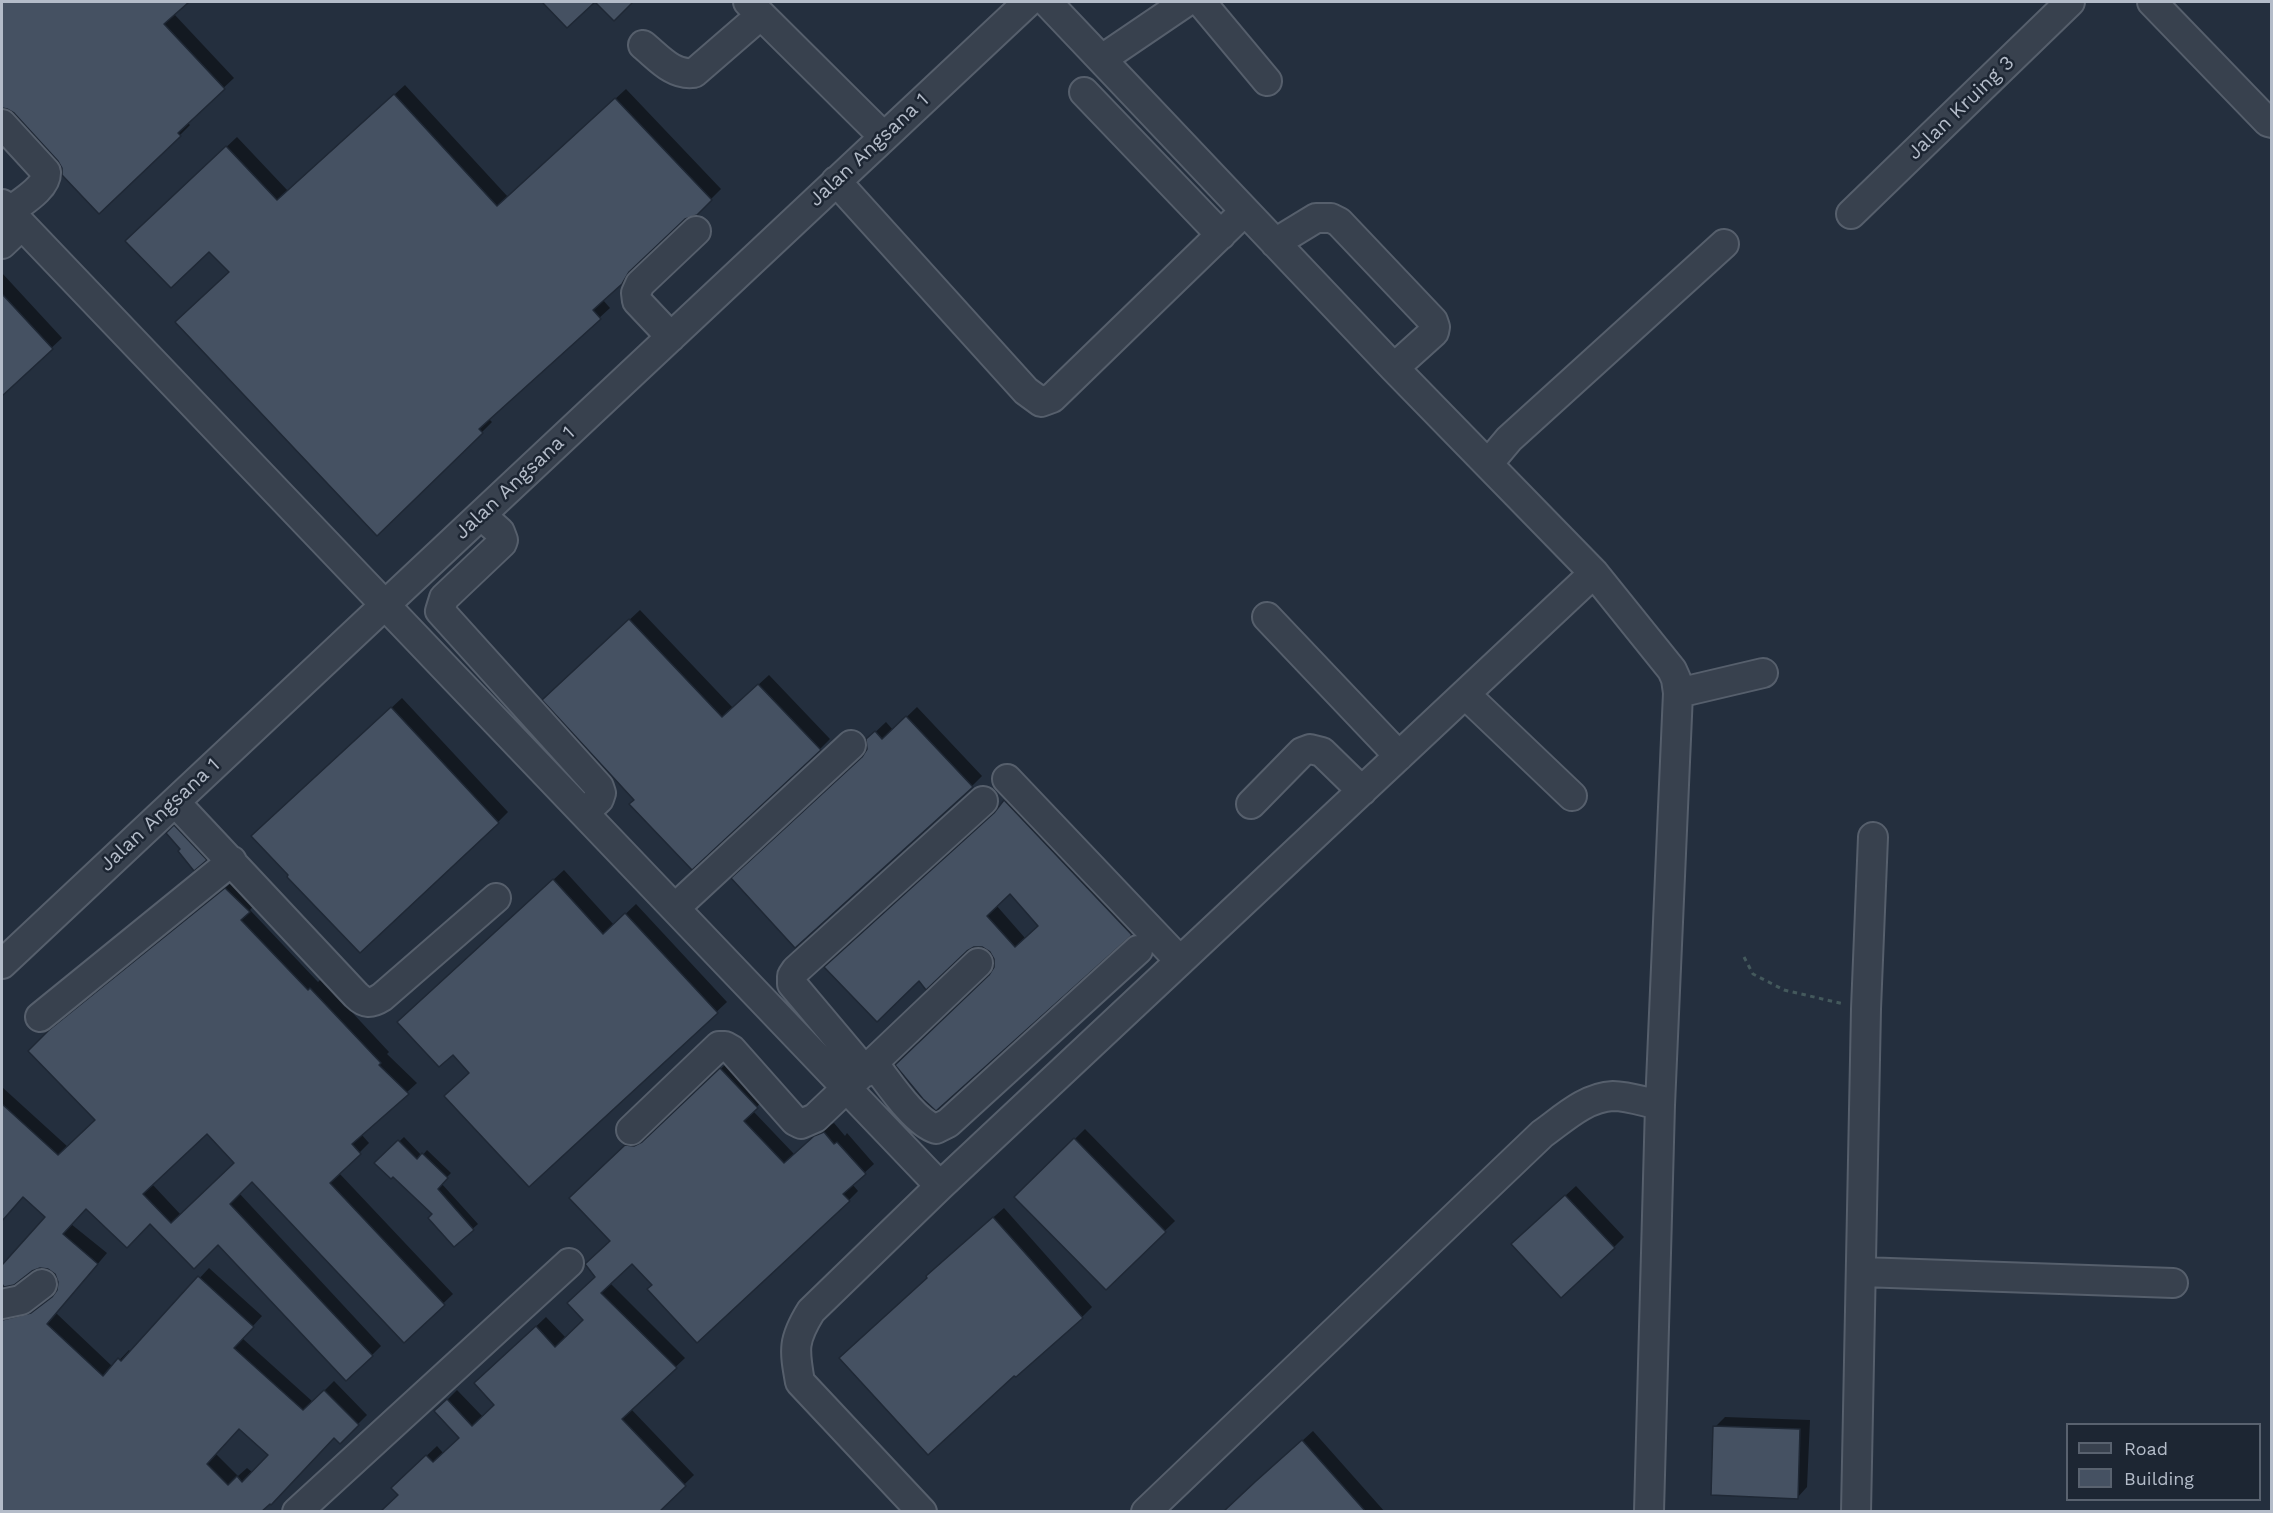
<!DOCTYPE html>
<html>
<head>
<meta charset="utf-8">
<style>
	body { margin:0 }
	#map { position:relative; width:2273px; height:1513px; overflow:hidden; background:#242f3e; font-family:"Work Sans",sans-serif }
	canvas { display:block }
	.frame { position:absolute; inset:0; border:3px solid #b4bcc9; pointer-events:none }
	.legend { position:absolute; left:2066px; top:1423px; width:195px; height:78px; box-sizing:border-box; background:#1d2633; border:2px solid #59626f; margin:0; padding:8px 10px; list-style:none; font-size:18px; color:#b4bcc9 }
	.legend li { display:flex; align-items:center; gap:12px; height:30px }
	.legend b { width:30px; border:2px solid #59626f }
</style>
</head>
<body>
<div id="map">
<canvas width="2273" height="1513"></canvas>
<div class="frame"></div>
<ul class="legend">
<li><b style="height:8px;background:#38414e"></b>Road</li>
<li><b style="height:16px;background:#455162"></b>Building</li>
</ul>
</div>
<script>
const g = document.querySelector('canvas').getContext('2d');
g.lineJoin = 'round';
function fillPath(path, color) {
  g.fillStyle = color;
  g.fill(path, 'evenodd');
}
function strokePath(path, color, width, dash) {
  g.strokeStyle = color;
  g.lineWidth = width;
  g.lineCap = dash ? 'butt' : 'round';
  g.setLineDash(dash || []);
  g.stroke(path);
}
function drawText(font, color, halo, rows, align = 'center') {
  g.font = font + ' "Work Sans",sans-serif';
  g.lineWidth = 5;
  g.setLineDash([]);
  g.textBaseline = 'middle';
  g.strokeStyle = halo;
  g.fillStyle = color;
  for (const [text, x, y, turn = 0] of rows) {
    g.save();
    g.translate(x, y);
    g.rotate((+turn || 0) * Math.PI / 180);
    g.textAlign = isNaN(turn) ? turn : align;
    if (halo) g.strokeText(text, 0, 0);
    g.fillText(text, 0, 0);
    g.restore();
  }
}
fillPath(new Path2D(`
	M2 2H186L174 14 234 78 187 122 190 125 180 135 63 167 59 160 15 112 8 107H2Z
	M544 2H593L567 26Z
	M405 85 508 197 626 89 721 189 696 214 684 218 638 261 632 272 603 300 610 308 489 419 492 422 482 432 230 272 209 250 137 231 237 137 288 191Z
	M2 273 62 338 2 394Z
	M640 610 733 708 769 675 830 739 820 749 636 800 554 690Z
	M402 698 508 812 498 822 290 875 264 826Z
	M917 707 982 776 972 786 864 756 868 750 867 740 886 722 893 730Z
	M1015 791 1141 924 936 1109 995 967V958L991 951 983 946 997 811ZM1010 891 1039 925 1025 938 996 905Z
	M180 822 210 855 206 859 182 849 168 833Z
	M564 870 614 925 636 904 727 1002 530 1185 471 1073 409 1012Z
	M236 879 258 901 250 910 318 982 321 979 389 1052 387 1054 417 1083 361 1134 369 1143 339 1173 453 1294 404 1341 252 1180 239 1193 381 1346 372 1355 218 1243 150 1222 86 1207 71 1224 107 1253 56 1313 113 1367 129 1350 131 1352 209 1268 262 1316 242 1338 313 1402 334 1381 367 1415 340 1442 335 1436 259 1512H2V1306L7 1311 36 1307 58 1292 60 1282 57 1274 48 1267 40 1266 4 1285 2 1282V1267L47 1217 23 1196 2 1219V1087L68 1147 97 1120 61 1021ZM207 1132 236 1163 181 1215 152 1184ZM239 1428 270 1455 253 1473 247 1468 238 1476 216 1454Z
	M731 1059 766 1097 753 1111 794 1154 826 1127 834 1123 845 1136 847 1133 874 1164 852 1184 858 1191 849 1200 654 1285 632 1262 610 1283 685 1358 631 1409 694 1475 656 1512 400 1494 403 1478 437 1446 444 1454 461 1438 445 1402 457 1390 483 1417 496 1405 486 1374 546 1317 566 1338 585 1320 597 1276 612 1241 581 1189 636 1136 645 1137 654 1133Z
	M1085 1129 1175 1221 1106 1288 1016 1197Z
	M404 1137 422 1156 427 1150 451 1173 441 1183 478 1224 454 1245 434 1214 393 1175 377 1163Z
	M1576 1186 1624 1237 1614 1247 1523 1234Z
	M1004 1208 1092 1307 1082 1317 929 1277 938 1266Z
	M1725 1417 1810 1420 1807 1487 1797 1498 1715 1427Z
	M1313 1431 1385 1512H1224Z`), '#0007');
const building = new Path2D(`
	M2 2H189L164 24 225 89 178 133 181 136 99 214 62 175V168L58 161 14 113 7 109 2 108Z
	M542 2H633L614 21 595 2 567 28Z
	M394 94 497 206 615 98 712 200 697 215 685 219 629 272 622 284 593 310 601 319 479 429 483 433 377 536 175 322 229 272 209 252 171 288 125 241 226 146 277 200Z
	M2 294 53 349 2 396Z
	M629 619 722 717 758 684 821 750 692 870 629 804 634 800 542 700Z
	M391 707 499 823 360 953 287 877 288 875 251 836Z
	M906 716 973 787 795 948 731 878 862 757 867 749 866 739 875 731 882 739Z
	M1004 800 1132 935 936 1111 923 1099 895 1065 989 975 994 967V959L990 952 982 947H974L967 951 926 990 919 981 877 1022 824 967 994 813ZM1010 894 1038 926 1015 947 987 916Z
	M174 825 207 860 194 871 178 851 180 849 166 833Z
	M553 879 603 934 625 913 718 1013 529 1187 444 1096 469 1073 453 1055 439 1067 397 1022Z
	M225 888 250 912 241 920 308 990 310 988 381 1063 379 1065 409 1094 352 1144 361 1154 330 1183 445 1305 404 1343 252 1182 230 1204 373 1356 346 1381 218 1245 194 1269 150 1224 127 1248 86 1209 63 1234 98 1264 47 1324 103 1376 118 1358 121 1361 198 1276 254 1327 234 1348 303 1410 324 1390 359 1425 340 1444 334 1438 271 1505 270 1504 261 1512H2V1320L31 1313 52 1297 57 1290 58 1282 55 1274 48 1269 40 1268 32 1271 14 1285 4 1287 2 1284V1265L45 1217 23 1197 2 1221V1104L58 1155 95 1120 28 1051 49 1030ZM207 1134 234 1163 171 1223 143 1194ZM239 1429 268 1455 242 1482 237 1476 228 1485 207 1464Z
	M720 1068 758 1108 744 1121 784 1163 814 1136 824 1132 834 1144 837 1142 866 1174 843 1194 850 1201 697 1343 647 1289 652 1285 632 1264 601 1293 677 1368 622 1419 686 1486 659 1512H380L398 1495 391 1488 426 1455 433 1462 459 1438 434 1411 447 1399 472 1426 494 1405 474 1383 536 1326 555 1347 583 1320 567 1303 595 1277 585 1264 610 1241 569 1198 625 1145 634 1146 642 1142Z
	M1074 1138 1166 1232 1106 1290 1014 1197Z
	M398 1140 417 1159 422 1153 448 1178 438 1189 474 1230 454 1247 428 1218 432 1214 393 1177 391 1179 374 1163Z
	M1565 1195 1615 1248 1561 1298 1511 1244Z
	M993 1217 1083 1318 1016 1377 1014 1376 928 1455 839 1358 927 1278 926 1276Z
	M1713 1426 1800 1429 1798 1499 1711 1495Z
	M1302 1440 1366 1512H1223L1255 1482Z`);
fillPath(building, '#455162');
strokePath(building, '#1f2835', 1.5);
const minor = new Path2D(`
	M748 2 884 137
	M1047 2 1394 368 1594 573 1672 670 1676 679 1678 693 1660 1105 1649 1512
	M1201 2 1267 81
	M2152 2 2268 122 2272 123
	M643 45C658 57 673 76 694 73L761 15
	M1102 59 1186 2
	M1084 92 1221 235
	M2 124 46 172C47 188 20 203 9 212
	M836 181 1026 391 1041 402 1052 398 1245 211
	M2 204 940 1186
	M1851 214 2070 2
	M1275 243 1316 218H1331L1339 222 1433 321 1435 327 1434 332 1394 368
	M2 244 22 225
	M671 337 637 301 636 293 640 284 696 231
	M1488 464 1509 439 1724 244
	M481 515 500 532 503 540 502 543 444 598 440 611 599 787 601 793 599 799 584 813
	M1267 617 1399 756
	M1678 693 1763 673
	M1465 694 1572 796
	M1007 779 1180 961
	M175 802 356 995C365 1004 371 1004 382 997L496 898
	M1251 804 1302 752 1310 749 1322 752 1362 791
	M675 908 851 745
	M2 964 1028 2
	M40 1017 232 861
	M874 1064C889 1083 914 1122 936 1129L948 1123 1138 950
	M866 1072 792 984V976L796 970 983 801
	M631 1130 719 1046H725L732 1050 795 1121 801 1124 815 1118 978 963
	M1862 1272 2173 1283
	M2 1304 21 1300 42 1284
	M297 1512 569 1263
	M922 1512 800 1382C794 1349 793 1340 811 1311L940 1186 1594 573
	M1146 1512 1542 1134C1563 1119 1586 1097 1613 1096 1628 1096 1645 1102 1660 1105
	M1856 1512 1866 1009 1873 837`);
strokePath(minor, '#565f6c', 32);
strokePath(new Path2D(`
	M1744 957 1753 974 1784 990 1844 1004`), '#44595c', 3, [4.5, 4.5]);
strokePath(minor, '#38414e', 28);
drawText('20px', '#b4bcc9', '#1d2633', [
	["Jalan Kruing 3",1961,108,-44],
	["Jalan Angsana 1",869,150,-43],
	["Jalan Angsana 1",515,483,-43],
	["Jalan Angsana 1",160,815,-43]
]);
</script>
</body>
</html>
